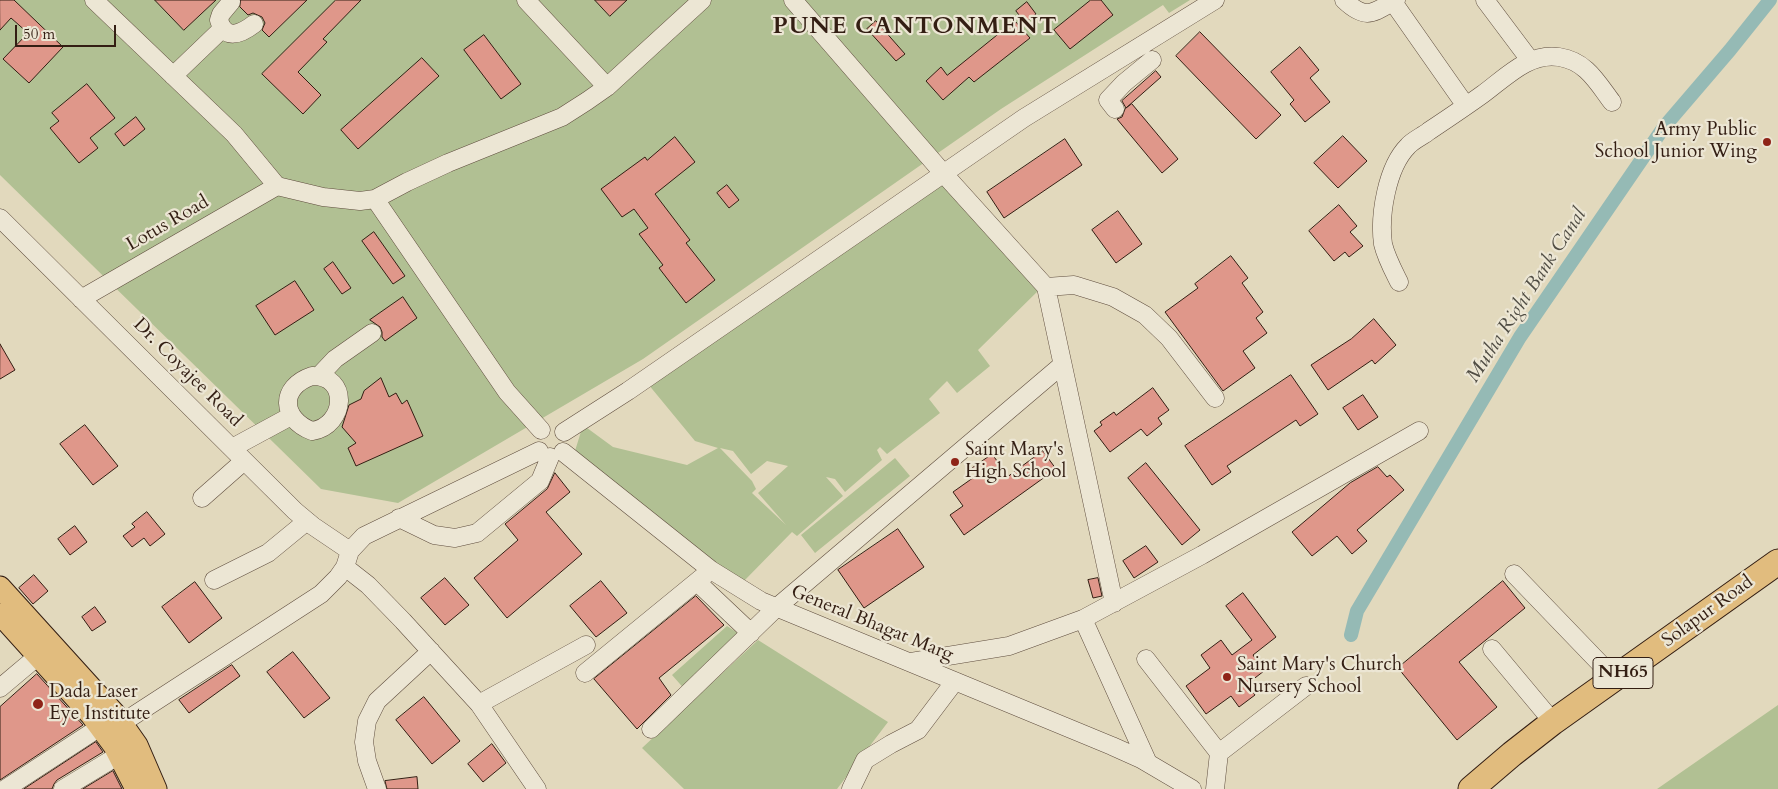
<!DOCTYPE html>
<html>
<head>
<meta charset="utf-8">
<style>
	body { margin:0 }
	#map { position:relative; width:1778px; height:789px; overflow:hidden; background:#e2d9bd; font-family:Cardo,serif }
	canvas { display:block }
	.scale { position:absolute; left:15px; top:25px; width:101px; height:22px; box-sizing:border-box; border:2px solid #331e13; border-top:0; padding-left:6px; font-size:15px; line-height:18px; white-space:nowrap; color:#331e13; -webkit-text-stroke:4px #ece6d4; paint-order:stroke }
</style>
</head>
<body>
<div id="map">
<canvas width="1778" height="789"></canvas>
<div class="scale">50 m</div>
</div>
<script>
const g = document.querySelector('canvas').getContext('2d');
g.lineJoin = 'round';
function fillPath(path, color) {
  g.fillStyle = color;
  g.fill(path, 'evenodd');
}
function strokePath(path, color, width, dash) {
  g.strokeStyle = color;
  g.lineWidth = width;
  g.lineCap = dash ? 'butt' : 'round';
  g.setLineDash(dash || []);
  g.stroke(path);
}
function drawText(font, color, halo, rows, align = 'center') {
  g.font = font + ' Cardo,serif';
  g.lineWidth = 4.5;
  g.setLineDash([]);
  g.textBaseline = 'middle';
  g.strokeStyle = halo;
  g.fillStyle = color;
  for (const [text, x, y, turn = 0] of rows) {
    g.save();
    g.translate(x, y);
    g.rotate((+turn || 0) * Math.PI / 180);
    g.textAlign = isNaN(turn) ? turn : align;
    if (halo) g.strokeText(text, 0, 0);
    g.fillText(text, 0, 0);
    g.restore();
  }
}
fillPath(new Path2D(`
	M0 0H1190L1169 13 1163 5 1001 109 643 359 398 503 321 489 0 175Z
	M943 177 1042 287 978 350 990 366 957 393 947 381 929 399 940 413 887 454 880 447 877 450 882 460 845 492 835 479 826 477 843 496 797 536 792 532 743 582 666 526 575 451 583 425 613 447 687 465 718 448 695 441 648 384ZM720 448 733 451 751 474 767 461 788 466 758 493 786 525 752 493 756 489 752 481Z
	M895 458 910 476 815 553 801 535Z
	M727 626 744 637 687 692 672 675Z
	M758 640 888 722 837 789H684L642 748Z
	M1778 705V789H1657Z`), '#b1c093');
strokePath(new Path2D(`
	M1351 635 1357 611 1520 337 1664 127 1730 50 1770 0`), '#95bab5', 14);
const building = new Path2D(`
	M0 0H14L63 47 29 83 3 59 28 33 11 18 0 30Z
	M155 0H216L184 30Z
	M241 0H307L269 37 262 30 265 23 262 17 253 13 248 15 240 7Z
	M336 0H361L323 39 327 42 298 72 321 95 303 114 262 74Z
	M595 0H627L610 16Z
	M1091 0H1101L1113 15 1070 49 1054 30Z
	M1027 2 1036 14 1025 23 1016 11Z
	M876 21 905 54 896 61 867 29Z
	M1015 21 1030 38 974 82 969 77 943 100 926 81 941 67 947 75Z
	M1200 32 1281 115 1256 139 1176 56Z
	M484 35 521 84 501 99 464 50Z
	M1300 47 1319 70 1310 78 1330 102 1305 122 1290 104 1294 100 1271 72Z
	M422 58 439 76 358 149 341 130Z
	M1156 71 1161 77 1126 108 1122 101Z
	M87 84 115 118 90 138 98 148 79 163 50 128 59 121 52 113Z
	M1132 104 1178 159 1162 173 1117 119 1122 117 1125 109Z
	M136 117 145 129 124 146 115 134Z
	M1343 136 1367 161 1338 188 1314 163Z
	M675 137 695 162 655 194 690 240 686 243 715 280 686 303 659 268 663 265 639 234 648 228 634 209 622 217 601 189 645 157 647 160Z
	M1065 139 1082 165 1004 218 987 192Z
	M727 185 739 200 729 208 717 193Z
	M1339 205 1357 226 1350 232 1363 246 1349 257 1345 252 1334 261 1309 231Z
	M1118 211 1142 244 1116 263 1092 230Z
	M374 232 405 276 393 284 362 241Z
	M1231 256 1248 278 1242 283 1263 312 1256 318 1267 333 1243 351 1255 368 1223 391 1165 312 1198 288 1195 284Z
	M333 262 351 288 342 294 324 269Z
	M295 281 314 310 275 335 256 306Z
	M403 297 417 318 385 341 382 337V332L380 327 370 320Z
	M1374 319 1396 345 1375 364 1372 360 1328 390 1311 365 1351 339Z
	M0 344 15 370 0 379Z
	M1291 375 1318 414 1300 426 1296 420 1227 466 1231 472 1212 485 1185 446Z
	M381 378 389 397 396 393 402 404 407 400 423 436 356 466 348 448 356 443 342 427 349 405 361 399 364 391Z
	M1153 388 1169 410 1158 418 1162 424 1147 436 1141 429 1110 452 1094 431 1102 425 1100 422 1114 412 1116 415Z
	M1363 395 1378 417 1358 430 1343 408Z
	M85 425 118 466 93 485 60 444Z
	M1043 451 1056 469 964 535 950 515 963 506 953 492 977 475 972 468 992 454 1008 476Z
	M1146 463 1200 530 1182 545 1128 478Z
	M1378 467 1387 477 1390 475 1404 490 1357 530 1367 541 1352 554 1337 536 1312 556 1292 532 1350 483Z
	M555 473 570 492 546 512 582 554 507 618 474 578 518 540 505 524 547 489Z
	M147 512 165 534 150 546 144 538 132 547 123 536 135 527 132 524Z
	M75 526 87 542 70 555 58 539Z
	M898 529 924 567 864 608 838 570Z
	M1146 546 1158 562 1134 578 1123 561Z
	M34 575 48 591 33 604 19 588Z
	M445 578 469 605 445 625 421 598Z
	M1098 578 1102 596 1093 598 1088 580Z
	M601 581 627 613 596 637 570 606Z
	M1503 581 1525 608 1459 662 1497 707 1457 740 1398 668Z
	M195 582 222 618 189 643 162 607Z
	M1243 593 1276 637 1253 655 1264 671 1247 684 1255 695 1239 707 1231 696 1206 714 1186 686 1210 668 1201 655 1221 640 1232 655 1252 640 1226 606Z
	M696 596 724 625 659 678 671 695 637 729 594 679Z
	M95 607 106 622 92 631 82 617Z
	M293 652 330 698 304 718 267 672Z
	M232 665 240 676 189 713 179 700Z
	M37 674 83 725 0 780V707Z
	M424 697 460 741 432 764 396 720Z
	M96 742 103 752 57 780 54 784 52 789H24Z
	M492 744 506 763 483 782 468 764Z
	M113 771 122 789H83Z
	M417 777 418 789H387L385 781Z`);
fillPath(building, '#df978a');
strokePath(building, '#331e13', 1);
const minor = new Path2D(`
	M94 0 234 134 277 186 323 197 360 201 375 199 407 182 448 163 562 117 587 101 607 87 702 0
	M526 0 607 87
	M793 0 943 173 1046 287 1114 603
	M1344 0C1366 21 1373 13 1396 0
	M1485 0 1530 60
	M231 2 221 14 219 20C225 41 241 34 254 24
	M1393 2 1466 106
	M173 76 222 29
	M1115 109 1108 100 1124 83 1152 60
	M375 199 507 392 541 430
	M0 218 295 511 313 526 350 551
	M1399 282C1393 270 1386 257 1383 244 1379 215 1387 167 1408 146 1413 140 1423 136 1429 131 1447 119 1465 107 1483 94 1505 78 1529 52 1559 57 1586 61 1597 82 1612 102
	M1046 287 1074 285 1113 297 1145 315 1169 338 1215 398
	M81 299 277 186
	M312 376C350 375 346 426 312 431 281 419 279 387 312 376Z
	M319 376 335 359 372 333
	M564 432 628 391 1024 118 1215 0
	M232 448 291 416
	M563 452 711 570 761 601 1112 746 1141 759 1192 789
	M202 498 244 461
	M399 518 434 535 455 538 477 533 540 481 550 457
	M345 567 368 585 403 621 479 704 537 789
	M1514 574 1615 679
	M214 580 268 553 307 521
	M697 582 751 633
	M1083 619 1148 763
	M1492 649 1553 722
	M1146 659 1219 753 1215 789
	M911 662 1009 646 1083 619 1202 555 1419 431
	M585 673 711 570
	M0 688 38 656
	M479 704 586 645
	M122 723 321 594 338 577 345 567 350 551 364 536 539 451
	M651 729 776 608 1062 365
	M1219 753 1306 686
	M5 789 100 727
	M63 789 119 755
	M377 789 367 761 364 742 367 721 377 701 431 651
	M851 789 865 760 891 744 918 730 955 681`);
const major = new Path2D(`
	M0 587 116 715 137 745 156 789
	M0 614 91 715 114 746 136 789`);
const highway = new Path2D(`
	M1471 789 1512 754 1553 722 1778 562`);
strokePath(minor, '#5f4d3e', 19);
strokePath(major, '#331e13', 23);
strokePath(highway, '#331e13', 27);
strokePath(minor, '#ece6d4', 18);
strokePath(major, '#e1bc7e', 21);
strokePath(highway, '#e1bc7e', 25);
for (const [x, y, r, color] of [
	[1767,142,5,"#8f2418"],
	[955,462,5,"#8f2418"],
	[1227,677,5,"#8f2418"],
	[38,704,6,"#8f2418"]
]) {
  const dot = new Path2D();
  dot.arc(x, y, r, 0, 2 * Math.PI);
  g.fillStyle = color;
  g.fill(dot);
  strokePath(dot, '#ece6d4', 2);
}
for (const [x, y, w] of [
	[1623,673,60]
]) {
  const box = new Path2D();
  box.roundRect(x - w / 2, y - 15.5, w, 31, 4);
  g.fillStyle = '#ece6d4';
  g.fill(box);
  strokePath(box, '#331e13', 1);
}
drawText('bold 18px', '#331e13', null, [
	["NH65",1623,673]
]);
drawText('19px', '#331e13', '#ece6d4', [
	["Army Public",1757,131,"right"],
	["School Junior Wing",1757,153,"right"],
	["Saint Mary's",965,451],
	["High School",965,473],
	["Saint Mary's Church",1237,666],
	["Nursery School",1237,688],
	["Dada Laser",49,693],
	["Eye Institute",49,715]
], 'left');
drawText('19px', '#331e13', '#ece6d4', [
	["Lotus Road",168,224,-30],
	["Dr. Coyajee Road",187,373,45],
	["Solapur Road",1708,612,-36],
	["General Bhagat Marg",872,624,22]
]);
drawText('italic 20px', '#504d44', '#ece6d4', [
	["Mutha Right Bank Canal",1527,296,-57]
]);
g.letterSpacing = '1px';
drawText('bold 24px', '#331e13', '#ece6d4', [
	["PUNE CANTONMENT",915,27]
]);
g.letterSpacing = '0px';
</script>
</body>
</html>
